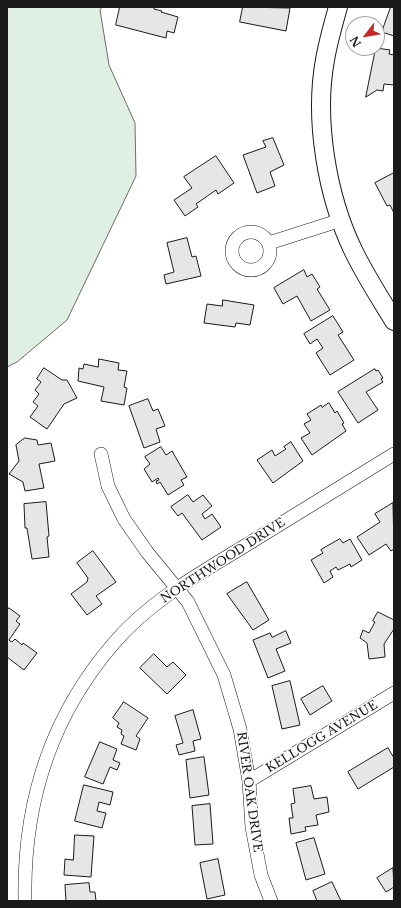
<!DOCTYPE html>
<html>
<head>
<meta charset="utf-8">
<style>
	body { margin:0 }
	#map { position:relative; width:401px; height:908px; overflow:hidden; background:#fff; font-family:"Libre Baskerville",serif }
	canvas { display:block }
	.frame { position:absolute; inset:0; border:8px solid #1a1a1a; pointer-events:none }
	.north { position:absolute; left:345px; top:16px; width:40px; height:40px; box-sizing:border-box; background:#fff; border:1px solid #a3a3a3; border-radius:50%; rotate:239deg; font-size:11px; font-weight:700; line-height:16px; text-align:center; color:#1a1a1a }
	.north::after { content:''; display:block; margin:auto; width:14px; height:18px; background:#c62828; clip-path:polygon(50% 0,100% 100%,50% 72%,0 100%) }
</style>
</head>
<body>
<div id="map">
<canvas width="401" height="908"></canvas>
<div class="frame"></div>
<div class="north">N</div>
</div>
<script>
const g = document.querySelector('canvas').getContext('2d');
g.lineJoin = 'round';
function fillPath(path, color) {
  g.fillStyle = color;
  g.fill(path, 'evenodd');
}
function strokePath(path, color, width, dash) {
  g.strokeStyle = color;
  g.lineWidth = width;
  g.lineCap = dash ? 'butt' : 'round';
  g.setLineDash(dash || []);
  g.stroke(path);
}
function drawText(font, color, halo, rows, align = 'center') {
  g.font = font + ' "Libre Baskerville",serif';
  g.lineWidth = 3;
  g.setLineDash([]);
  g.textBaseline = 'middle';
  g.strokeStyle = halo;
  g.fillStyle = color;
  for (const [text, x, y, turn = 0] of rows) {
    g.save();
    g.translate(x, y);
    g.rotate((+turn || 0) * Math.PI / 180);
    g.textAlign = isNaN(turn) ? turn : align;
    if (halo) g.strokeText(text, 0, 0);
    g.fillText(text, 0, 0);
    g.restore();
  }
}
const green = new Path2D(`
	M7 7H102L100 10 109 65 135 123 136 176 67 320 17 362 7 367Z`);
fillPath(green, '#e0efe3');
strokePath(green, '#6a6a6a', 1);
const building = new Path2D(`
	M120 7H154V9L162 11 161 12 178 17 174 33 167 31 166 38 116 25Z
	M243 7 290 8 286 31 240 22Z
	M391 7H394V36L382 32Z
	M376 48 390 50 389 54 394 55V85L384 84 383 91 377 90 366 97Z
	M273 138 284 165 270 172 275 186 257 193 243 155 266 147 263 141Z
	M216 156 234 183 218 194 216 190 196 204 198 207 185 216 174 200 192 188 184 177Z
	M394 173V213L390 205 387 206 375 183Z
	M187 238 192 257 196 256 201 276 166 284 164 275 174 272 167 243Z
	M304 270 307 277 312 274 320 287 317 289 330 310 311 321 297 296 283 304 274 288Z
	M223 300 254 305 250 325 236 323 235 327 204 323 207 304 222 306Z
	M333 316 343 332 338 335 354 360 330 375 316 353 323 348 317 339 310 344 304 334Z
	M99 359 119 363 118 370 127 371 124 387 127 388 124 405 101 401 104 387 78 381 79 368 83 369 84 364 98 367Z
	M44 368 62 380H67L77 398 64 404 47 429 30 417 38 406 33 402 39 394 35 390 41 382 37 379Z
	M375 369 376 371 378 370 383 378 381 379 383 382 366 392 378 410 358 423 338 392Z
	M148 399 153 411 158 409 165 426 156 429 160 442 144 448 129 406Z
	M329 403 335 413 337 411 344 423 342 424 346 431 312 455 301 438 310 433 304 424 311 420 307 414 321 405 322 407Z
	M25 438 37 440 38 445 51 443 55 461 39 464 44 488 25 491 23 482 9 474 19 461 16 445Z
	M291 442 303 461 273 483 257 460 272 450 275 456 286 449 284 447Z
	M161 447 166 455 172 451 187 477 181 480 184 485 168 495 160 482 157 484 156 481 159 480 158 478 152 482 144 469 150 464 145 457Z
	M188 495 193 502 203 495 212 506 202 514 205 519 212 514 221 527 202 540 182 513 178 516 171 507Z
	M46 502 49 536 47 537 49 557 32 559 27 528H25L24 504Z
	M393 503 394 549 391 551 386 544 369 555 357 537 380 522 375 514Z
	M340 539 343 543 350 539 362 560 351 567 350 564 338 570 336 567 330 571 333 577 324 583 311 560 323 553 321 550Z
	M93 551 116 582 96 596 102 604 87 615 71 594 87 582 88 578 77 563Z
	M247 582 269 620 253 630 227 594Z
	M9 608 20 616 16 621 20 624 9 640 12 642 15 639 22 645 23 643 37 653 24 670 7 657V611Z
	M378 612 394 620V629L384 644 385 657 369 659 367 643 360 638 363 630 369 633 375 622 373 621Z
	M286 631 291 643 276 649 285 671 268 678 253 640 270 633 272 637Z
	M154 654 167 667 173 662 186 675 167 694 140 668Z
	M290 681 300 725 282 729 272 686Z
	M323 686 332 701 310 715 301 699Z
	M124 702 148 718 136 736 140 739 136 750 121 744 124 736 121 734 122 730 117 727 119 723 113 718Z
	M193 710 201 739 193 741 195 751 179 755 176 745 183 743 175 716Z
	M100 742 117 749 113 760 120 763 117 770 110 767 103 784 85 777Z
	M388 748 394 758V767L358 789 348 772Z
	M204 757 209 795 190 798 186 760Z
	M84 785 113 792 110 805 99 802 97 811 106 813 102 828 75 821Z
	M311 786 314 799 327 797 329 812 316 815 318 825 305 827 306 831 291 834 289 818H293L291 804 295 803 293 789Z
	M210 804 213 844 195 845 192 806Z
	M75 835 94 836 91 877 64 875 65 859 73 860Z
	M314 838 325 874 306 880 296 843Z
	M218 859 225 895 207 899 200 863Z
	M393 868 394 887 386 892 377 878Z
	M332 882 341 901H317L313 891Z
	M89 883 90 892H95L96 901H66L65 885Z`);
fillPath(building, '#e6e6e6');
strokePath(building, '#1a1a1a', 1);
const street = new Path2D(`
	M232 251a19 19 0 1 1 38 0a19 19 0 1 1-38 0Z
	M269 243 341 220
	M101 454 108 486 124 519 147 552 188 602 224 675 240 729 249 781 252 827 261 875 271 901
	M249 781 394 693
	M25 901C23 804 50 717 114 643 149 602 197 575 243 547 293 516 344 485 394 454`);
const secondary = new Path2D(`
	M338 7C333 25 328 42 325 60 314 120 327 196 353 250 365 275 380 298 394 321`);
strokePath(street, '#1a1a1a', 14);
strokePath(secondary, '#1a1a1a', 20);
strokePath(street, '#fff', 13);
strokePath(secondary, '#fff', 18);
drawText('12px', '#1a1a1a', '#fff', [
	["NORTHWOOD DRIVE",223,561,-33],
	["KELLOGG AVENUE",322,737,-31],
	["RIVER OAK DRIVE",249,792,82]
]);
</script>
</body>
</html>
